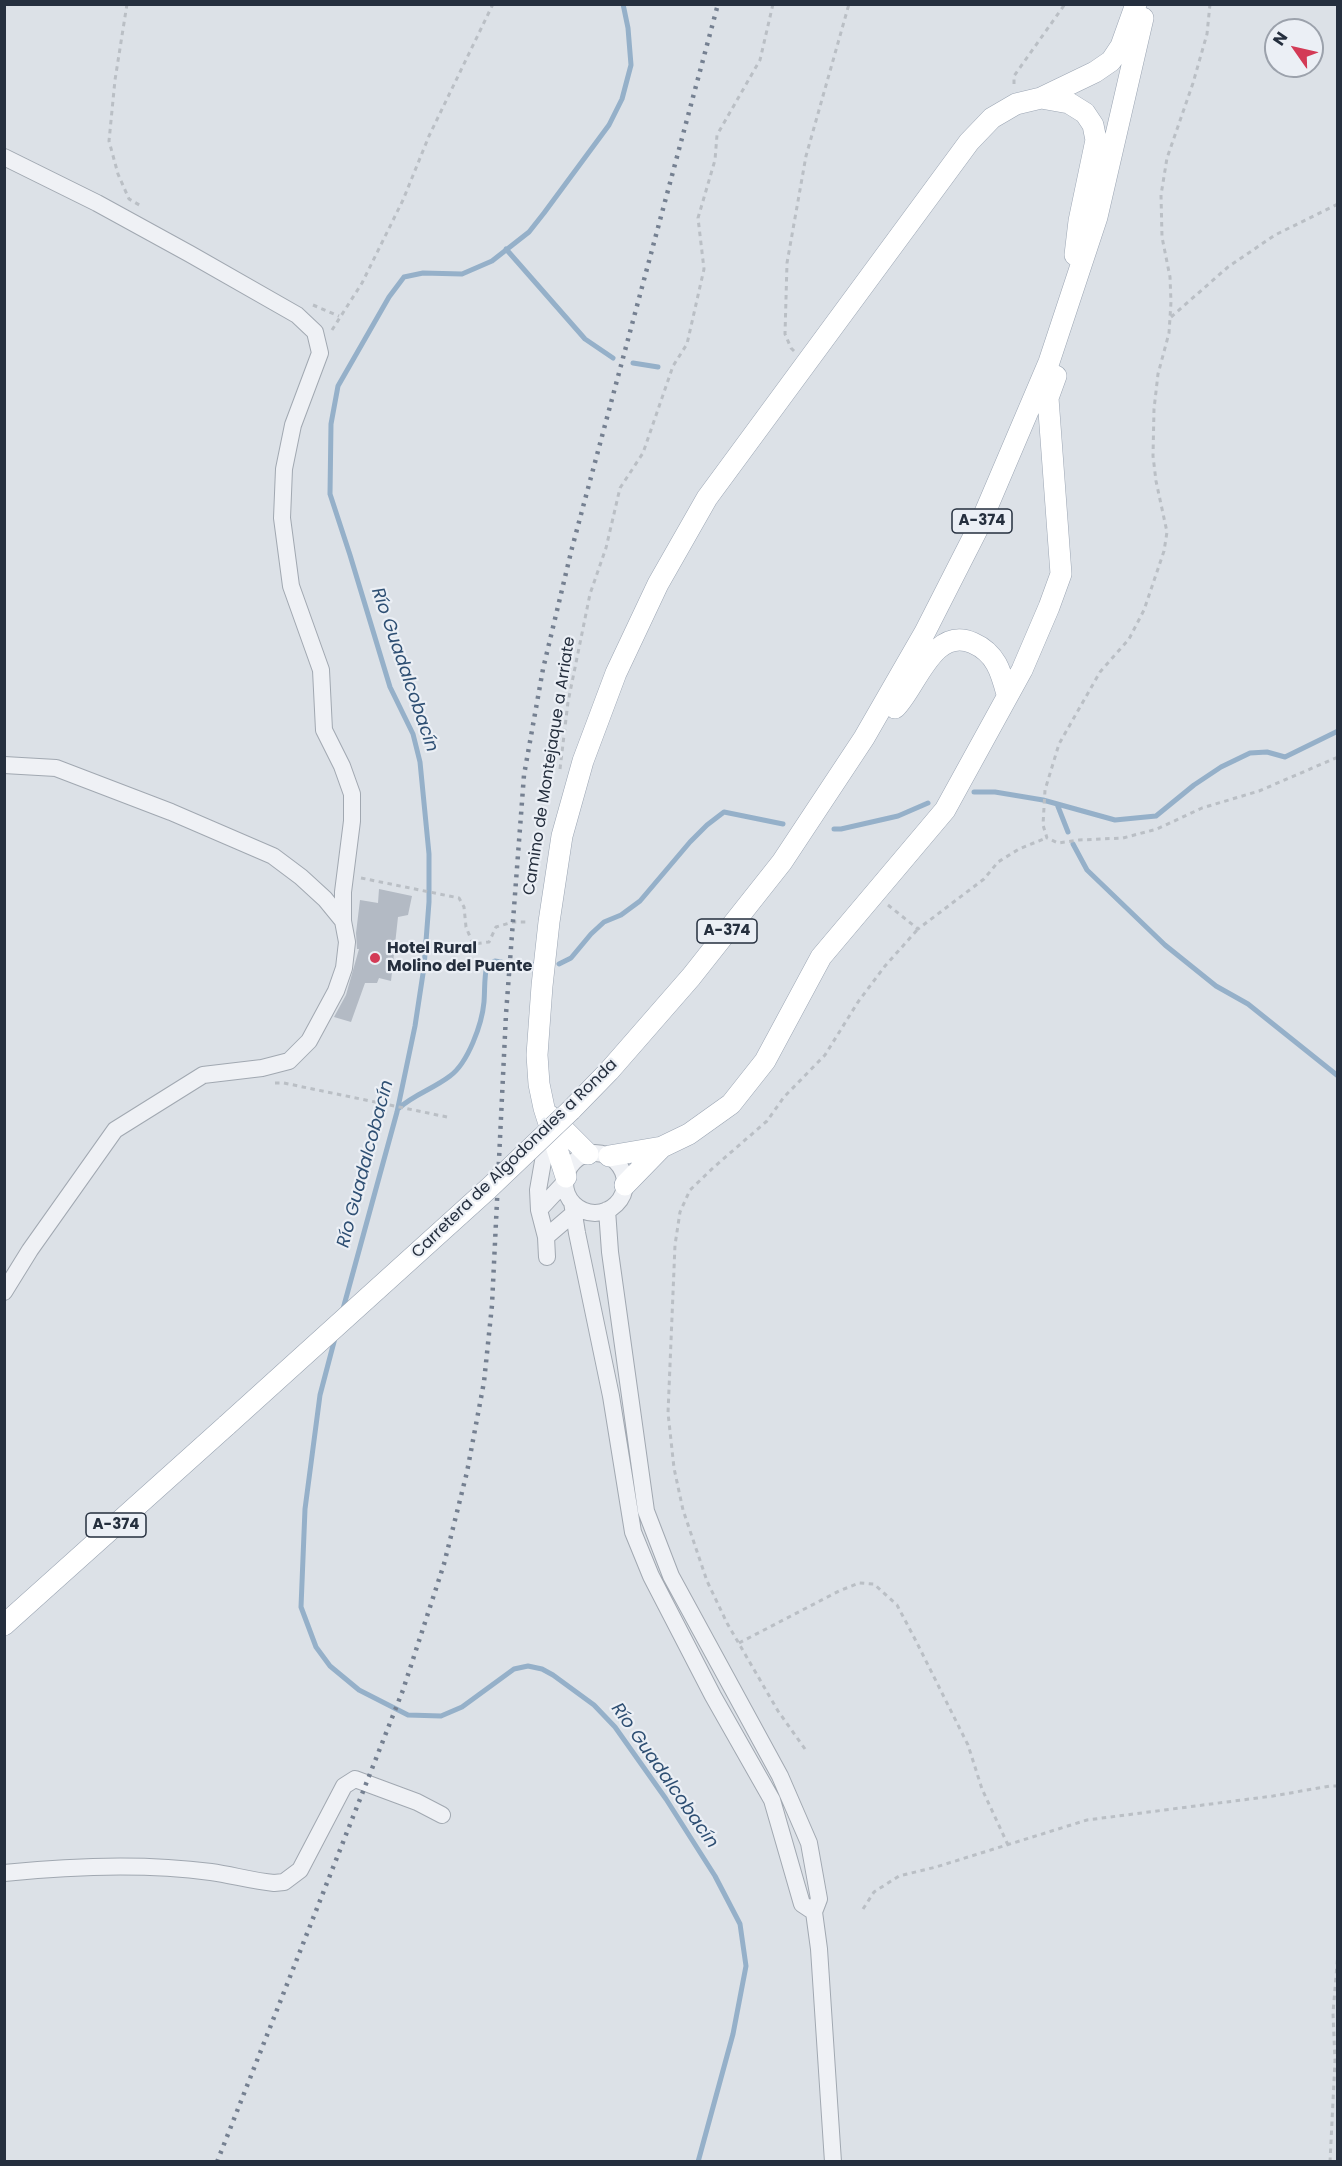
<!DOCTYPE html>
<html>
<head>
<meta charset="utf-8">
<style>
	body { margin:0 }
	#map { position:relative; width:1342px; height:2166px; overflow:hidden; background:#dce1e7; font-family:Poppins,sans-serif }
	canvas { display:block }
	.frame { position:absolute; inset:0; border:6px solid #252f3e; pointer-events:none }
	.north { position:absolute; left:1264px; top:18px; width:60px; height:60px; box-sizing:border-box; background:#ebeff5; border:2px solid #9ca2ac; border-radius:50%; rotate:304deg; font-size:16px; font-weight:700; line-height:24px; text-align:center; color:#252f3e }
	.north::after { content:''; display:block; margin:auto; width:21px; height:27px; background:#d33a56; clip-path:polygon(50% 0,100% 100%,50% 72%,0 100%) }
</style>
</head>
<body>
<div id="map">
<canvas width="1342" height="2166"></canvas>
<div class="frame"></div>
<div class="north">N</div>
</div>
<script>
const g = document.querySelector('canvas').getContext('2d');
g.lineJoin = 'round';
function strokePath(path, color, width, dash) {
  g.strokeStyle = color;
  g.lineWidth = width;
  g.lineCap = dash ? 'butt' : 'round';
  g.setLineDash(dash || []);
  g.stroke(path);
}
function fillPath(path, color) {
  g.fillStyle = color;
  g.fill(path, 'evenodd');
}
function drawText(font, color, halo, rows, align = 'center') {
  g.font = font + ' Poppins,sans-serif';
  g.lineWidth = 4.5;
  g.setLineDash([]);
  g.textBaseline = 'middle';
  g.strokeStyle = halo;
  g.fillStyle = color;
  for (const [text, x, y, turn = 0] of rows) {
    g.save();
    g.translate(x, y);
    g.rotate((+turn || 0) * Math.PI / 180);
    g.textAlign = isNaN(turn) ? turn : align;
    if (halo) g.strokeText(text, 0, 0);
    g.fillText(text, 0, 0);
    g.restore();
  }
}
strokePath(new Path2D(`
	M506 249 585 339 613 358
	M633 363 658 367
	M974 792H995L1043 800 1115 820 1156 816 1194 785 1221 767 1250 753 1267 752 1285 757 1338 731
	M1057 804 1068 832
	M834 829H841L898 816 928 803
	M1073 844 1087 870 1165 945 1216 986 1248 1004 1338 1076
	M518 963 535 965
	M559 964 571 958 591 934 604 922 621 915 640 901 690 842 707 825 724 812 783 824
	M399 1108C415 1094 433 1089 450 1076 468 1063 482 1024 484 1002 485 989 484 977 487 965L495 961 501 962
	M343 1309 397 1112 415 1026 424 967 429 902V854L420 762 413 734 390 687 350 555 330 494 331 424 338 386 389 297 404 277 423 273 462 274 492 261 529 232 544 213 609 125 622 99 631 65 628 28 623 4
	M335 1338 320 1395 305 1509 301 1607 316 1647 330 1666 359 1690 408 1715 441 1716 462 1707 514 1669 528 1666 542 1669 553 1675 594 1705 615 1727 666 1799 715 1876 740 1924 746 1966 733 2034 698 2162`), '#95b0c9', 5);
fillPath(new Path2D(`
	M379 889 412 896 408 915 398 917 391 981 379 978 377 983H365L351 1022 334 1017 346 995 359 949H357L356 933 360 900 378 903Z`), '#b3bac4');
const minor = new Path2D(`
	M4 157 97 203 190 254 297 315 315 332 320 353 293 425 284 469 282 518 291 586 321 670 324 730 342 766 352 794V821L343 892V921L347 942 344 968 336 991 309 1041 289 1061 262 1068 203 1075 115 1130 30 1250 4 1292
	M4 765 56 768 171 812 273 856 301 877 325 899 343 921
	M565 1183a30 30 0 1 1 60 0a30 30 0 1 1-60 0Z
	M572 1202 577 1233 611 1396 633 1532 651 1576 713 1696 772 1800 802 1904 814 1912
	M539 1210 565 1182
	M607 1210 610 1252 646 1511 671 1576 780 1776 809 1843 819 1899 814 1912 819 1949 833 2162
	M546 1237 574 1213
	M547 1257 546 1237 539 1210 538 1190 549 1127
	M4 1873C71 1866 144 1863 211 1872 232 1875 253 1881 274 1883L284 1882 300 1870 344 1786 355 1779 417 1802 442 1815`);
const major = new Path2D(`
	M1041 98 1069 103 1085 113 1093 125 1096 140 1079 221 1075 255
	M895 708C916 688 933 625 973 643 996 653 1001 672 1007 694
	M571 1110 609 1071 691 977 782 862 864 738 925 632 980 524 1049 362 1097 217 1143 18
	M550 1116 588 1154
	M609 1156 662 1147
	M566 1177 544 1108 539 1084 537 1055 542 986 549 922 562 836 583 761 616 673 658 584 707 498 969 142 992 118 1016 104 1041 98 1095 72 1111 61 1121 46 1136 4
	M625 1185 662 1147 689 1134 731 1104 765 1061 821 957 945 810 1022 670 1049 607 1061 574 1048 398 1056 376
	M4 1625 227 1425`);
strokePath(minor, '#a1a8b1', 18);
strokePath(major, '#9ba5b3', 22);
strokePath(new Path2D(`
	M127 4 115 80 109 141 118 174 129 199 141 206
	M1210 4 1207 34 1193 83 1167 158 1161 195 1162 237 1170 277 1171 302 1169 333 1158 374 1154 409 1153 456 1156 481 1167 532 1164 551 1144 610 1129 639 1100 672 1059 744 1045 790 1043 825 1047 838 1058 843 1079 840 1123 838 1157 829 1202 808 1259 791 1338 757
	M1014 84V76L1065 4
	M313 305 339 316
	M1171 317 1228 267 1275 235 1338 204
	M332 330 362 283 403 200 429 136 493 4
	M794 351 791 348 785 334 787 263 806 156 849 4
	M560 769 568 702 590 594 606 548 620 488 643 453 673 366 687 344 704 269 698 218 715 160 717 135 760 60 773 4
	M361 878 459 898 464 907 466 927 473 944 489 942 496 927 513 922H529
	M888 905 918 929 984 879 998 862 1019 849 1046 838
	M275 1083H284L447 1117
	M739 1643 839 1591 859 1583 874 1584 897 1605 916 1641 968 1745 982 1789 1008 1845
	M805 1749 778 1711 727 1623 707 1581 683 1510 674 1468 668 1413 675 1245 680 1212 690 1190 714 1167 767 1121 784 1097 825 1055 858 1002 885 966 918 929
	M863 1909 874 1892 899 1876 936 1867 1087 1820 1273 1796 1330 1786H1338
	M1330 2162 1335 2061 1333 2013 1338 1952`), '#babfc5', 3, [4.5, 4.5]);
strokePath(minor, '#eff1f5', 16);
strokePath(major, '#fff', 21);
strokePath(new Path2D(`
	M217 2162 403 1690 444 1564 467 1472 484 1382 492 1305 506 1014 524 775 543 669 572 548 718 4`), '#758091', 4.5, [3, 6]);
const majorBridge = new Path2D(`
	M227 1425 488 1189 571 1110`);
strokePath(majorBridge, '#9ba5b3', 22, []);
strokePath(majorBridge, '#fff', 21);
for (const [x, y, r, color] of [
	[375,958,6,"#d33a56"]
]) {
  const dot = new Path2D();
  dot.arc(x, y, r, 0, 2 * Math.PI);
  g.fillStyle = color;
  g.fill(dot);
  strokePath(dot, '#ebeff5', 2);
}
for (const [x, y, w] of [
	[982,521,60],
	[727,931,60],
	[116,1525,60]
]) {
  const box = new Path2D();
  box.roundRect(x - w / 2, y - 12, w, 24, 4.5);
  g.fillStyle = '#ebeff5';
  g.fill(box);
  strokePath(box, '#252f3e', 1.5);
}
drawText('bold 15px', '#252f3e', null, [
	["A-374",982,521],
	["A-374",727,931],
	["A-374",116,1525]
]);
drawText('16px', '#252f3e', '#ebeff5', [
	["Camino de Montejaque a Arriate",550,766,-81],
	["Carretera de Algodonales a Ronda",515,1159,-44]
]);
drawText('bold 16px', '#252f3e', '#ebeff5', [
	["Hotel Rural",387,949],
	["Molino del Puente",387,967]
], 'left');
drawText('italic 18px', '#2e4f73', '#ebeff5', [
	["Río Guadalcobacín",404,670,71],
	["Río Guadalcobacín",366,1164,-75],
	["Río Guadalcobacín",664,1776,55]
]);
</script>
</body>
</html>
